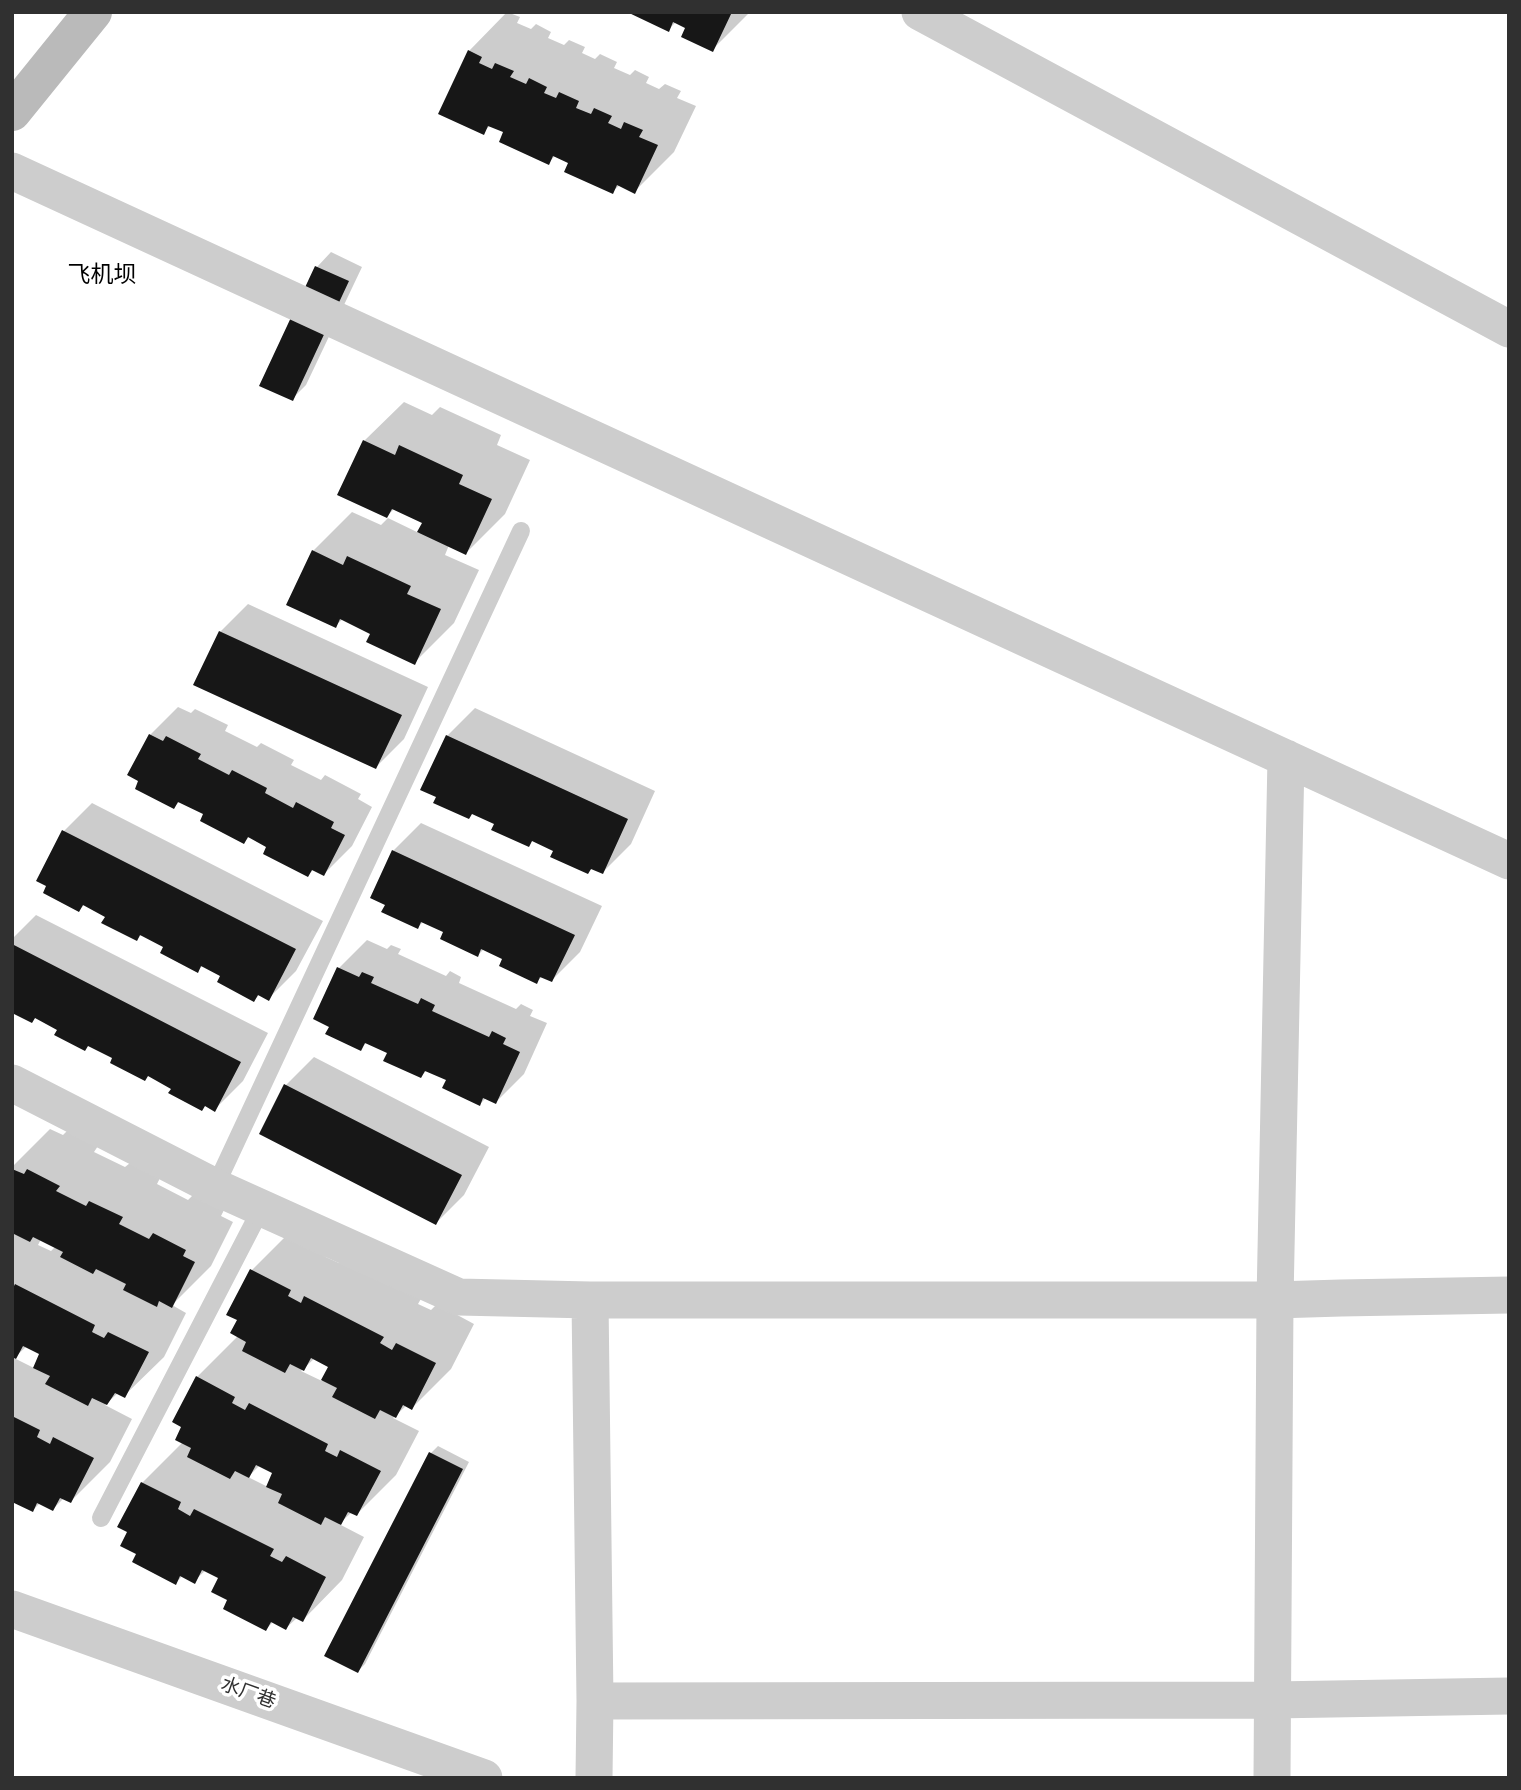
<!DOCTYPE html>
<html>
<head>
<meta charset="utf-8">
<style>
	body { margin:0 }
	#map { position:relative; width:1521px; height:1790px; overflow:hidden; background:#fff; font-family:"Titillium Web",sans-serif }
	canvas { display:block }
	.frame { position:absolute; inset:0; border:14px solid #303030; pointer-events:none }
</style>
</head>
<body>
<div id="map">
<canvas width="1521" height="1790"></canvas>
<div class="frame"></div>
</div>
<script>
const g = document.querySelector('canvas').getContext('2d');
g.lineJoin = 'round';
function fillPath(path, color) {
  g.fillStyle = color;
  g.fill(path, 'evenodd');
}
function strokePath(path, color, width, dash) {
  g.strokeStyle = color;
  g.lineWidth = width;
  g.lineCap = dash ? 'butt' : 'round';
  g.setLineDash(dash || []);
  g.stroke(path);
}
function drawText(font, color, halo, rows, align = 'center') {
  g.font = font + ' "Titillium Web","Noto Sans SC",sans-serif';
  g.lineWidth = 7;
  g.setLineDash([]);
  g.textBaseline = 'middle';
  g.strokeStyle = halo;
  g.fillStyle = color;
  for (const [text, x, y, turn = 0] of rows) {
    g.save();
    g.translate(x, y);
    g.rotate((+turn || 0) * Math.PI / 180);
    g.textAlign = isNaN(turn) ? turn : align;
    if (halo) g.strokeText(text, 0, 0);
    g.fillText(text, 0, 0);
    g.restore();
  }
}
fillPath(new Path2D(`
	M507 12 520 17 517 23 531 29 536 24 551 32 548 38 564 45 569 40 585 47 582 53 595 59 600 54 617 62 614 68 630 75 635 70 649 77 646 83 659 89 665 84 681 91 677 98 696 106 674 152 635 191 620 185 612 192 556 155 548 163 505 131 491 125 483 132 469 51Z
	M631 12H750L712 50 688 27 676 22 668 30Z
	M331 252 362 267 306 385 292 399 261 385 317 267Z
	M404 402 432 415 440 407 501 435 497 445 530 460 505 514 466 553 449 545 445 555 479 570 454 623 414 663 373 633 343 619 335 626 313 551 352 512 381 525 388 518 419 533 424 522 394 509 387 516 364 441Z
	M248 604 428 687 404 739 376 767 220 632Z
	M178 707 191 713 195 709 228 725 225 731 257 747 261 743 294 760 291 765 321 780 325 775 361 794 358 799 372 807 352 846 324 874 314 869 308 875 269 846 250 836 244 842 205 814 180 801 174 807 150 735Z
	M475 708 655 791 631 844 603 872 593 868 588 872 555 850 533 840 529 845 496 823 447 736Z
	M92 803 323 921 296 971 268 999 260 994 254 1000 222 975 203 965 198 971 166 946 142 934 137 939 107 916 85 904 79 910 48 885 38 880 64 831Z
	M421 823 602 906 580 952 552 980 543 976 536 982 505 959 484 949 478 955 445 931 424 921 418 927 388 904 393 851Z
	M36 915 268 1033 243 1081 215 1109 36 1017 32 1021 12 1011V939Z
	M367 940 387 949 391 945 401 949 398 954 446 976 450 971 461 977 459 983 516 1009 521 1004 533 1010 530 1016 547 1023 524 1074 496 1102 486 1098 480 1104 448 1080 427 1070 421 1076 389 1052 367 1042 361 1048 331 1026 339 968Z
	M314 1057 489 1147 464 1195 436 1223 261 1133 286 1085Z
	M50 1129 63 1135 67 1131 98 1146 94 1152 125 1167 130 1163 160 1178 157 1184 188 1200 193 1195 224 1210 221 1216 233 1222 211 1266 172 1305 186 1313 164 1357 124 1396 118 1393 105 1405 132 1419 110 1462 71 1501 64 1498 53 1509 40 1503 33 1510 12 1500V1167ZM41 1239 56 1246 51 1251 38 1245ZM27 1346 41 1354 34 1368 14 1358Z
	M291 1231 326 1257 339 1263 344 1258 422 1297 418 1304 431 1310 437 1304 474 1324 451 1369 412 1408 407 1405 393 1418 419 1431 396 1475 357 1514 352 1512 339 1524 364 1537 342 1580 303 1620 298 1617 286 1628 273 1622 266 1629 230 1600 220 1577 206 1570 194 1581 183 1575 176 1583 139 1553 130 1531 142 1483 183 1442 197 1377 238 1336 239 1319 252 1270ZM315 1358 330 1366 322 1381 301 1371ZM260 1465 275 1473 268 1487 248 1477Z
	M438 1446 469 1462 365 1664 358 1671 431 1453Z`), '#0003');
fillPath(new Path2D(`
	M627 12H732L713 52 681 37 685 28 673 22 669 32Z
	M468 50 482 57 479 63 492 69 495 63 514 71 510 77 526 84 529 78 547 87 544 93 556 98 559 92 579 101 576 108 591 114 594 108 612 116 608 123 621 129 624 122 643 130 639 137 658 145 635 194 617 185 613 194 564 172 568 163 553 156 549 165 499 142 503 132 488 126 484 135 438 114Z
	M315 266 349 281 293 401 259 386Z
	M363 440 395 455 399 445 463 475 459 484 492 499 466 555 417 532 422 523 392 509 387 518 337 495Z
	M312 550 343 565 347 556 411 586 407 594 441 609 415 665 366 642 370 634 340 619 336 628 286 605Z
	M219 631 402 715 376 769 193 685Z
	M149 734 163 741 166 736 201 754 198 759 229 775 232 770 267 788 265 793 293 808 296 802 334 822 331 828 345 835 324 876 312 870 308 877 263 854 266 847 248 837 244 844 200 821 203 814 178 802 174 809 135 789 138 781 127 775Z
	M446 735 628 819 603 874 591 869 588 874 550 857 553 851 532 841 529 847 491 830 494 824 472 814 469 819 433 803 436 797 420 790Z
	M62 830 296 949 269 1001 258 995 254 1002 217 982 220 976 201 966 198 973 160 953 163 947 140 935 137 941 101 923 105 917 83 905 79 912 43 893 46 886 36 881Z
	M392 850 575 935 552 982 540 977 537 984 499 966 502 959 481 949 478 957 440 939 443 932 421 922 418 929 381 912 385 905 370 898Z
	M12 944 241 1062 215 1112 205 1106 202 1111 168 1093 171 1089 148 1076 145 1081 110 1063 112 1058 88 1046 85 1051 54 1035 57 1030 35 1018 32 1023 12 1013Z
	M337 967 359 977 362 972 374 977 371 983 418 1004 421 998 435 1005 432 1011 489 1037 492 1031 506 1038 503 1044 520 1052 496 1104 483 1098 480 1106 442 1088 446 1080 425 1071 421 1078 383 1061 387 1053 365 1043 361 1051 325 1034 329 1027 313 1019Z
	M284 1084 462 1175 436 1225 259 1134Z
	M12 1169 24 1174 27 1169 60 1186 56 1191 86 1206 89 1201 123 1217 119 1224 149 1239 153 1233 186 1250 183 1256 195 1262 172 1308 159 1301 157 1307 123 1290 126 1284 96 1269 93 1274 60 1257 63 1252 33 1237 30 1242 12 1233Z
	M250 1269 291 1290 288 1296 301 1303 304 1296 384 1337 380 1343 392 1350 396 1343 436 1363 412 1410 403 1405 396 1418 380 1410 375 1419 332 1397 337 1388 321 1380 328 1367 311 1358 304 1371 290 1364 285 1373 242 1351 246 1342 230 1333 237 1320 226 1315Z
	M15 1284 95 1325 92 1332 104 1338 108 1332 149 1352 125 1398 115 1393 107 1405 92 1398 88 1406 45 1384 50 1376 33 1368 39 1354 23 1346 16 1359 12 1357V1290Z
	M196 1376 235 1397 232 1403 245 1410 249 1403 328 1444 325 1451 337 1457 340 1450 381 1471 357 1516 348 1512 341 1525 325 1517 321 1525 278 1503 282 1494 266 1487 272 1473 256 1465 249 1478 235 1471 230 1479 187 1457 191 1448 175 1440 181 1427 172 1422Z
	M12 1416 40 1430 37 1437 50 1444 53 1437 94 1458 71 1503 60 1498 53 1511 37 1503 33 1512 12 1502Z
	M429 1452 463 1469 358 1673 324 1656Z
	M141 1482 181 1502 178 1509 190 1516 194 1509 274 1549 270 1556 282 1562 286 1556 326 1577 303 1622 293 1617 286 1630 271 1622 266 1631 223 1609 227 1600 211 1592 218 1578 202 1570 195 1584 180 1576 176 1585 132 1562 136 1554 120 1546 127 1532 117 1527Z`), '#171717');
strokePath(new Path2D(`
	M215 1187 521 531
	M101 1518 261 1209`), '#cdcdcd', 18);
strokePath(new Path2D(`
	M920 12 1509 329
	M12 171 1509 861
	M12 1083 215 1187 459 1297 590 1300H1275L1341 1298 1509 1295
	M590 1300 595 1701 1273 1700 1509 1696
	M12 1609 484 1778
	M594 1778 595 1701
	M1272 1778 1275 1300 1286 758`), '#cdcdcd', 37);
strokePath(new Path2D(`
	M12 112 93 12`), '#bababa', 38);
drawText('19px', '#303030', '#fff', [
	["水厂巷",248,1694,20]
]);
drawText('23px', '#000', '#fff', [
	["飞机坝",102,276]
]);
</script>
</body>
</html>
